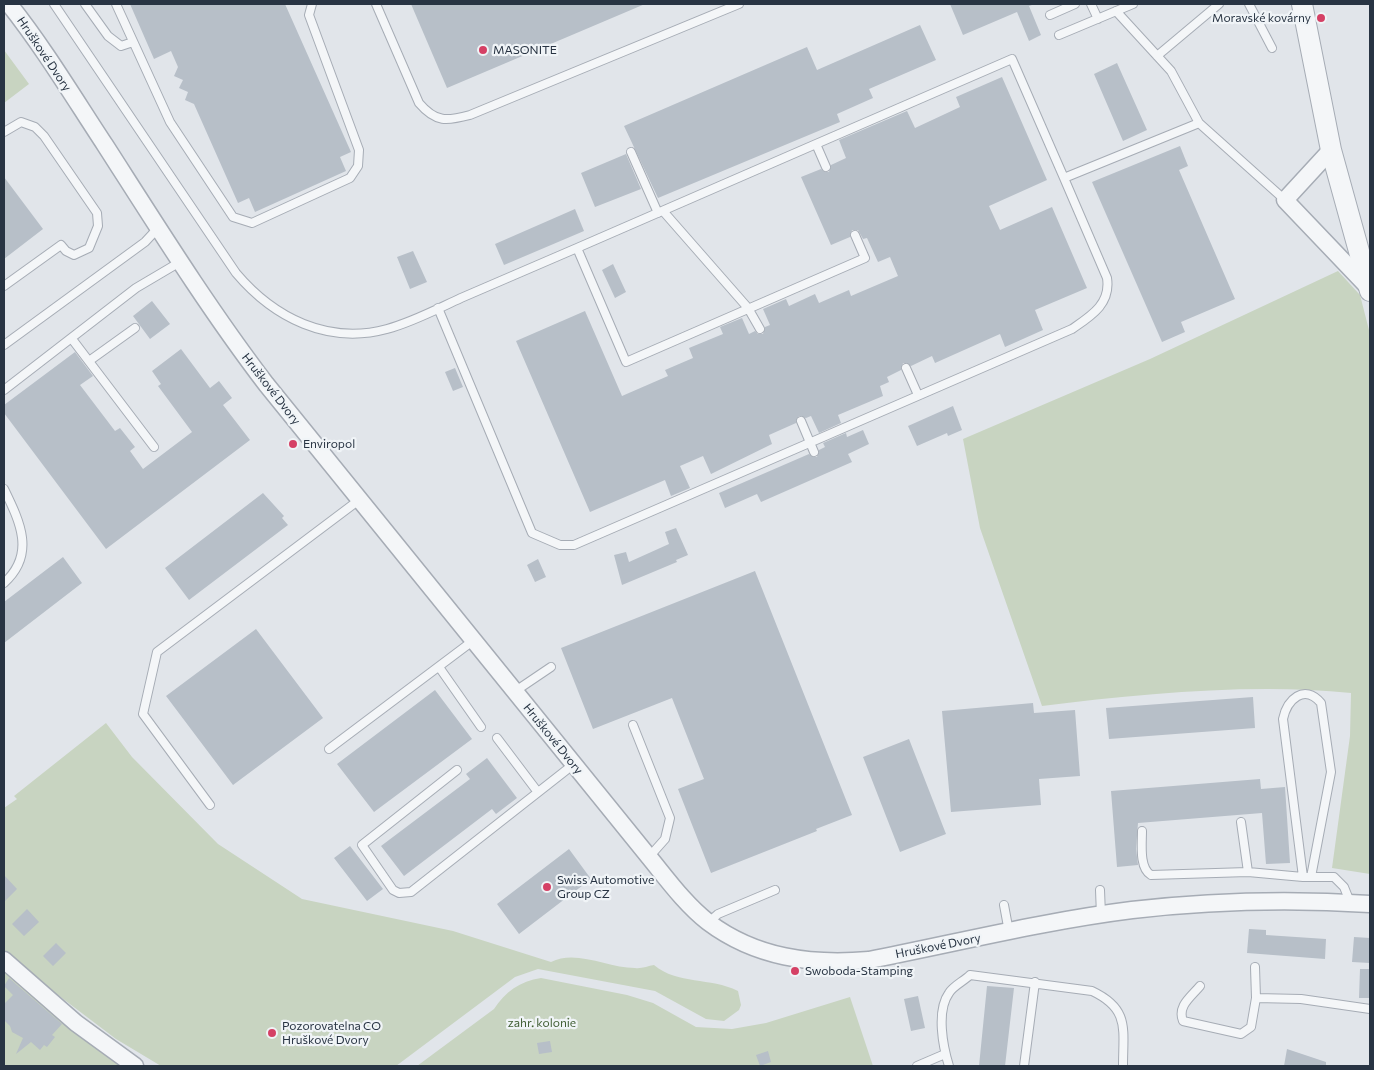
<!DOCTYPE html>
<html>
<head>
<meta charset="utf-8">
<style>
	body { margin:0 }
	#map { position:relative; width:1374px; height:1070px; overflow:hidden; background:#e1e5ea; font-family:Commissioner,sans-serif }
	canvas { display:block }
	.frame { position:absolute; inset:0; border:5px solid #283443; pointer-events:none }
</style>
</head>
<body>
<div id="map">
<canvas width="1374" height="1070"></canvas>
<div class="frame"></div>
</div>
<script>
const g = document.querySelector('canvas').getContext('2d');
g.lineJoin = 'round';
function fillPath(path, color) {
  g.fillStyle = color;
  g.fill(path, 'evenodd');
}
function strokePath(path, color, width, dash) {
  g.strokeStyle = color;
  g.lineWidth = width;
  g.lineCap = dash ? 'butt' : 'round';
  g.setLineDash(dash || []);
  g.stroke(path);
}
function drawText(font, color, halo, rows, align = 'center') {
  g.font = font + ' Commissioner,sans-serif';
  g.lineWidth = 4.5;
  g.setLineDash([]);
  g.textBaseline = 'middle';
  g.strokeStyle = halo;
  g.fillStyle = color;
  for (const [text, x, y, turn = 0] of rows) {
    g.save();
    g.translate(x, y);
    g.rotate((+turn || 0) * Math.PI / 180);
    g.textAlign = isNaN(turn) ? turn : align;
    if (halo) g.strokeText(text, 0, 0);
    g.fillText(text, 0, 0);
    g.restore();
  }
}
fillPath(new Path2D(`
	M4 50 29 84 4 103Z
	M1338 271 1360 295 1370 334V874L1332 868 1350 736 1351 693C1252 683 1140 694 1042 706L980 528 963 439 1150 359Z
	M106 723 132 757 218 844 302 899 453 931 551 962C576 949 608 968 635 968 641 969 648 966 654 965 678 985 710 977 738 991L741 1005 739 1010 724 1021 706 1019 655 991 538 969 515 977 396 1066H161L116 1039 54 992 50 995 4 953V808L17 799 14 796Z
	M4 964 128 1066H4Z
	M541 978 627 995 653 1003 696 1027 732 1029 766 1023 850 997 873 1066H417L494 1009C505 992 520 981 541 978Z`), '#c8d4c1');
fillPath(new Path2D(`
	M130 4H285L351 152 340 157 346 171 255 212 249 198 238 203 194 104 185 100 188 92 179 88 183 80 174 76 178 67 171 51 154 59Z
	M411 4H645L447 88Z
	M950 4H1035L1029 6 1041 35 1029 41 1017 12 963 35Z
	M920 25 936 60 869 89 873 98 837 114 840 122 658 198 624 126 807 47 817 70Z
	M1117 63 1147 130 1123 141 1094 74Z
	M1002 77 1047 180 989 206 1000 230 1052 207 1087 288 1035 310 1043 330 1005 347 1000 334 935 363 932 356 911 366 903 363 901 370 887 377 889 382 880 386 883 396 838 415 841 423 819 433 811 416 806 418 799 416 796 423 769 435 772 444 711 474 703 456 680 466 690 488 671 496 665 480 590 512 516 341 585 311 622 396 668 376 665 370 693 358 689 348 723 334 720 327 742 318 749 334 755 331 758 334H763L765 327 770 325 763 309 786 299 789 306 815 294 819 303 849 290 851 296 898 276 890 257 878 262 867 238 863 239 858 230H852L850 237 831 245 801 177 821 169 825 172H829L831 165 846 158 839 140 907 111 915 128 960 107 956 97Z
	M1180 146 1188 166 1179 170 1235 299 1181 322 1185 332 1162 342 1092 182Z
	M626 154 641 189 595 207 581 173Z
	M4 177 43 229 4 259Z
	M575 209 584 231 504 265 495 244Z
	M413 251 427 282 410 289 397 257Z
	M613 264 626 292 615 298 602 270Z
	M152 301 170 324 150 339 133 316Z
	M181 349 210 388 219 381 232 398 223 405 250 440 106 549 4 413V405L75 352 93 376 80 385 115 431 120 428 135 447 130 451 143 469 192 432 158 386 161 384 152 371Z
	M455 368 463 387 453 391 445 372Z
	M953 406 962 430 948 436 947 433 917 446 908 426Z
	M863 430 869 444 848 454 852 462 761 502 757 494 725 508 719 493 809 454 813 457H817L819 450 825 447 823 443 846 433 847 437Z
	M263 493 284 516 282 518 288 525 189 600 165 568Z
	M676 528 688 555 676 560 677 562 622 585 614 555 626 552 629 562 669 544 665 532Z
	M63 557 82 583 4 643V602Z
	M538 559 546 577 535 582 527 565Z
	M755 571 852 815 816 829 817 831 711 873 678 789 704 779 672 698 593 729 561 648Z
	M256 629 323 718 233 785 166 696Z
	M435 690 472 739 374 812 337 764Z
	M1253 697 1255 728 1109 739 1106 708Z
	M1033 703 1034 713 1075 710 1080 776 1039 779 1041 805 951 812 942 711Z
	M909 739 946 834 900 852 863 757Z
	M487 758 517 798 496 814 492 809 404 876 381 846 470 779 466 774Z
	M1260 779 1261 789 1285 787 1290 863 1266 864 1262 813 1138 823 1136 849 1138 865 1117 867 1111 791Z
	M350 846 383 889 367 901 334 858Z
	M569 849 591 879 519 934 497 904Z
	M4 875 17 889 4 902Z
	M27 909 39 922 24 936 12 924Z
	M1249 929 1266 930V935L1326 939 1325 959 1247 953Z
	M1354 937 1370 938V963L1352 962Z
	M56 943 66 953 53 966 43 956Z
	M1360 969H1370V998H1359Z
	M9 978 62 1024 52 1035 55 1037 47 1047 44 1045 40 1050 31 1042 16 1054 23 1038 12 1032 10 1026 4 1020V1004L13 995 4 986Z
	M987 986 1014 988 1005 1066H979Z
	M918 996 925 1028 911 1031 904 999Z
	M550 1041 552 1052 539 1054 537 1043Z
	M1287 1049 1326 1062V1066H1284Z
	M768 1051 771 1062 760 1066 756 1055Z`), '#b7bfc8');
const service = new Path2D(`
	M54 4 236 273C274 318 328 345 387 329 413 322 437 309 461 298 500 281 538 265 577 248L626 362 865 258 855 235
	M85 4 108 36 121 46 133 42
	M116 4 170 122 233 217 252 223 350 178 358 166 359 150 309 15 312 4
	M376 4 419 103C436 123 447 121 470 115L739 4
	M1091 4 1098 19
	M1249 4 1272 48
	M1116 11 1171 71 1199 123
	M1050 15 1075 4
	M1059 35 1133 4
	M1157 56 1219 4
	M4 132 21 122 35 127 44 136 97 213 98 226 89 248 74 255 66 251 61 245 4 286
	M631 152 658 213
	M826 167 816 144 1012 59 1064 178 1199 123 1285 200
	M663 211 748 308 760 329
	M577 248 816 144
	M438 308 532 533 560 545H574L1072 329C1091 316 1111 304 1107 278L1064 178
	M72 339 154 447
	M4 345 145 242 158 228
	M89 361 135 328
	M906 368 918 395
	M4 390 136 288 180 262
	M801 421 814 452
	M4 489C20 522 36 554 4 583
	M439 667 481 727
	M514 692 551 667
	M633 725 670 818 665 839 649 857
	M497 738 537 791
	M329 749 474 640
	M457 770 362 845 393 890 399 893 411 892 574 764
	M210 805 143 714 157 652 359 500
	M1241 822 1248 872
	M1142 831C1142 844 1139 868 1151 875L1248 872 1303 877H1334L1344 887 1350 902
	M1303 877 1283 719C1287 700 1304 683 1321 703L1331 772 1311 877
	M1100 890 1101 915
	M1004 905 1009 932
	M709 922 718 914 775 890
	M1200 986C1191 997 1177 1006 1183 1021L1241 1034 1251 1027 1256 998 1255 967
	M1256 998 1301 999 1370 1009
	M917 1066 945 1054
	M949 1066C943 1047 936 1011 949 993 953 986 964 981 970 975L1092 991C1130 1009 1123 1029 1123 1066
	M1024 1066 1035 982`);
const minor = new Path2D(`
	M9 4C44 48 74 98 105 145 157 226 208 308 266 384L649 857C667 879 685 904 708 922 756 958 811 965 869 960 956 943 1044 921 1132 910 1210 901 1292 899 1370 904
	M1331 150 1285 200 1369 288
	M4 960 76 1023 135 1066`);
const tertiary = new Path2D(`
	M1302 4 1331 150 1370 291`);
strokePath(service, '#a6acb5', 10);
strokePath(minor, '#a6acb5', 19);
strokePath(tertiary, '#a6acb5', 22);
strokePath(service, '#f4f6f8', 8);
strokePath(minor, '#f4f6f8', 16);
strokePath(tertiary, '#f4f6f8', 20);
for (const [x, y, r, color] of [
	[1321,18,5,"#d54065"],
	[483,50,5,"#d54065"],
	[293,444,5,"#d54065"],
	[547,887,5,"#d54065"],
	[795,971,5,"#d54065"],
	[272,1033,5,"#d54065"]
]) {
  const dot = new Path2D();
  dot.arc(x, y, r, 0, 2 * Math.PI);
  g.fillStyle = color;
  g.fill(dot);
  strokePath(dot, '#f0f4f7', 2);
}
drawText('12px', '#283443', '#f0f4f7', [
	["Moravské kovárny",1311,18,"right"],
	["MASONITE",493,50],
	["Enviropol",303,444],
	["Swiss Automotive",557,880],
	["Group CZ",557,894],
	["Swoboda-Stamping",805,971],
	["Pozorovatelna CO",282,1026],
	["Hruškové Dvory",282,1040]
], 'left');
drawText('12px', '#283443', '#f0f4f7', [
	["Hruškové Dvory",44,54,56],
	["Hruškové Dvory",271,389,52],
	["Hruškové Dvory",553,739,51],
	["Hruškové Dvory",938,946,-11]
]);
drawText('12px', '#415f35', '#f0f4f7', [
	["zahr. kolonie",542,1023]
]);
</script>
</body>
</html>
